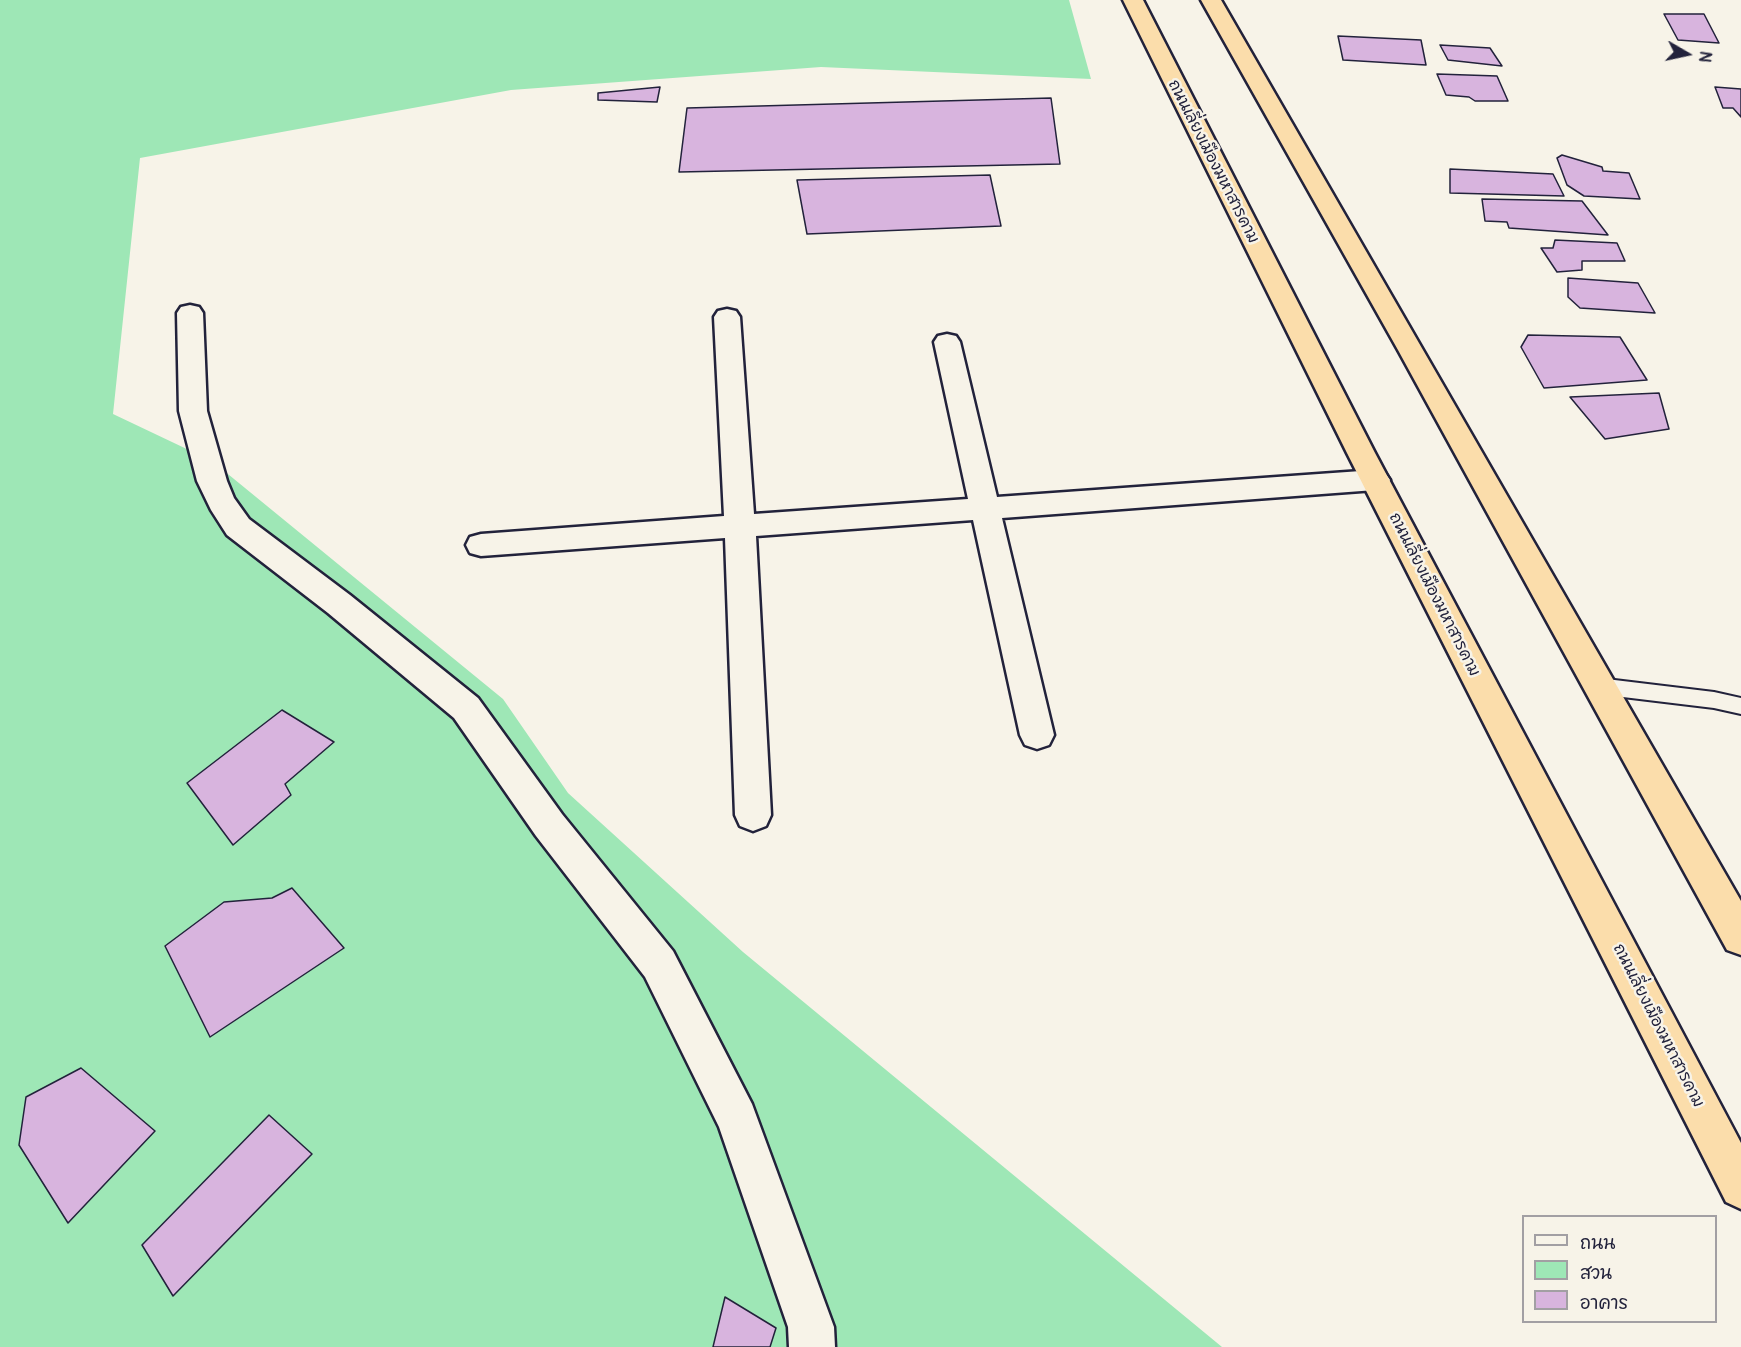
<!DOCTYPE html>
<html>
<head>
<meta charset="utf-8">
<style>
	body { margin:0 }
	#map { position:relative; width:1741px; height:1347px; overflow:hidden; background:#f7f3e8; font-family:Pangolin,"Playpen Sans Thai",sans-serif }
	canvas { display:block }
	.legend { position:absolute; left:1522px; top:1215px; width:195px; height:108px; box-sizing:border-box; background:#f7f3e8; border:2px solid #a29fa3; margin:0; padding:8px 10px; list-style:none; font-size:18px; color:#22223b }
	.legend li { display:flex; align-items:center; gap:12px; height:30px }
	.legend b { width:30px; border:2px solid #a29fa3 }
	.north { position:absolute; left:1657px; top:24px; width:60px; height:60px; -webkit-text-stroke:4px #f7f3e8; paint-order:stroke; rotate:99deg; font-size:16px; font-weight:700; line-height:24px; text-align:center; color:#22223b }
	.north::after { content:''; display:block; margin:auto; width:21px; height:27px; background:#22223b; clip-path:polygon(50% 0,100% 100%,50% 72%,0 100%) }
</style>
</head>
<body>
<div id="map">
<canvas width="1741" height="1347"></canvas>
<ul class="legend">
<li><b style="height:8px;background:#f7f3e8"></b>ถนน</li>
<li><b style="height:16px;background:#9ee7b6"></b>สวน</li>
<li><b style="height:16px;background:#d8b4de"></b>อาคาร</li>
</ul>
<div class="north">N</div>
</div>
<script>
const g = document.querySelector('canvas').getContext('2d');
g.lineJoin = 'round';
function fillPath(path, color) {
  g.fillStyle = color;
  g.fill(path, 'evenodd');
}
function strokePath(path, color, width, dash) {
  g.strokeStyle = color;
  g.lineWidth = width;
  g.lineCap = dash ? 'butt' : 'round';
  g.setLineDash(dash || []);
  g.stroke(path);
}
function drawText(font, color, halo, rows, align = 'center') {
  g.font = font + ' Pangolin,"Playpen Sans Thai",sans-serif';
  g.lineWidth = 5;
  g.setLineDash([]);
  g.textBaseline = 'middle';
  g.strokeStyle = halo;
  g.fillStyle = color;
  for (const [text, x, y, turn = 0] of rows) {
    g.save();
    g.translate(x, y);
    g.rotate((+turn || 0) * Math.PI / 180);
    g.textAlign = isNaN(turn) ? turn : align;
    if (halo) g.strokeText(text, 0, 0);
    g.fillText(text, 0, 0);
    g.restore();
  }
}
fillPath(new Path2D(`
	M0 0H1069L1091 79 821 67 511 90 140 158 113 414 212 461 503 699 568 793 743 952 1222 1347H0Z`), '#9ee7b6');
const building = new Path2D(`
	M1664 14H1704L1719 43 1678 40Z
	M1338 36 1421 40 1426 65 1343 60Z
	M1440 45 1490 48 1502 66 1448 60Z
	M1437 74 1497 76 1508 101H1475L1469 97 1446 95Z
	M660 87 657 102 598 100V93Z
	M1715 87 1741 89V117L1733 108H1723Z
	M1051 98 1060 164 679 172 687 108Z
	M1562 155 1602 167 1603 171 1629 173 1640 199 1584 196 1567 185 1557 158Z
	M1450 169 1553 174 1564 196 1450 193Z
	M990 175 1001 226 807 234 797 180Z
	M1482 199 1582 201 1608 235 1509 228 1507 222 1485 221Z
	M1555 240 1617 243 1625 261H1582V270L1557 272 1541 248H1553Z
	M1568 278 1638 283 1655 313 1580 308 1568 297Z
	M1528 335 1620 337 1647 380 1544 388 1521 347Z
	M1659 393 1669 429 1605 439 1570 397Z
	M282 710 334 742 285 784 291 795 233 845 187 783Z
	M292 888 344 948 210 1037 165 946 224 902 272 898Z
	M81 1068 155 1131 68 1223 19 1145 26 1097Z
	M269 1115 312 1154 173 1296 142 1245Z
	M725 1297 776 1328 770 1347H713Z`);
fillPath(building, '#d8b4de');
strokePath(building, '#22223b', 1.5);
const lane = new Path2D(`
	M1598 678 1714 692 1741 698V714L1714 708 1598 694 1591 692 1588 686 1591 680Z`);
const street = new Path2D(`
	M190 305 199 307 203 313 207 411 227 481 234 498 249 519 350 595 478 698 562 814 673 951 752 1104 834 1327 835 1347H789L788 1327 719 1127 645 977 536 836 454 718 328 613 227 535 211 510 197 481 179 411 177 313 181 307Z
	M727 309 736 311 740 317 754 514 968 499 934 342 938 336 947 334 956 336 960 342 997 497 1375 470 1385 473 1390 480 1385 487 1375 490 1002 518 1054 735 1049 745 1037 749 1025 745 1020 735 973 520 756 536 771 815 766 826 753 831 740 826 735 815 725 538 481 556 470 553 466 545 470 537 481 534 724 516 714 317 718 311Z`);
const highway = new Path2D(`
	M1123 0H1143L1375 453 1741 1143V1209L1726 1202 1347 453Z
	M1201 0H1221L1741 901V955L1727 950 1398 350Z`);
strokePath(lane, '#22223b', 4);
strokePath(street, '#22223b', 5);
strokePath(highway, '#22223b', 5);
fillPath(lane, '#f7f3e8');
fillPath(street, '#f7f3e8');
fillPath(highway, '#fbddab');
drawText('16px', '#22223b', '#f7f3e8', [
	["ถนนเลี่ยงเมืองมหาสารคาม",1213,162,63],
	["ถนนเลี่ยงเมืองมหาสารคาม",1434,595,63],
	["ถนนเลี่ยงเมืองมหาสารคาม",1658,1026,63]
]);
</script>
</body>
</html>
